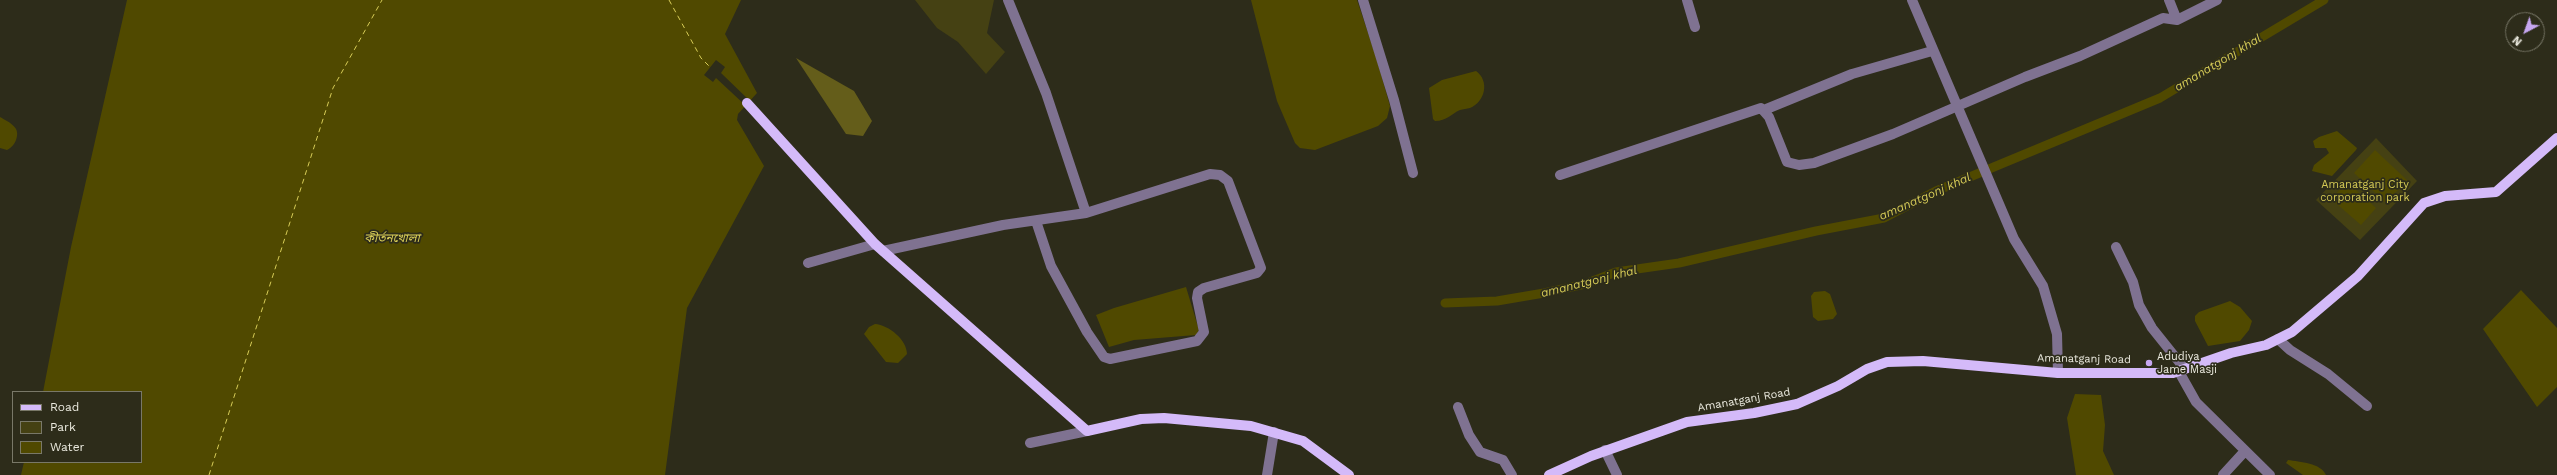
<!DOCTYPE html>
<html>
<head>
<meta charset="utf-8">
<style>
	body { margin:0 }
	#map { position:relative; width:2557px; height:475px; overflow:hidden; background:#2d2c1a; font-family:"Work Sans",sans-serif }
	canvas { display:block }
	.legend { position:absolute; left:12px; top:391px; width:130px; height:72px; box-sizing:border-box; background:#2d2c1a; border:1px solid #797868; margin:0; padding:5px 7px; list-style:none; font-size:12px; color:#eae9de }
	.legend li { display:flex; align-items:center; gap:8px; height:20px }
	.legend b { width:20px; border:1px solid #797868 }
	.north { position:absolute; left:2505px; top:12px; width:40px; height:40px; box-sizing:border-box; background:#2d2c1a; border:1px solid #797868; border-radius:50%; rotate:221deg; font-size:11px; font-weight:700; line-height:16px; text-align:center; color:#eae9de }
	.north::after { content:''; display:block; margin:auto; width:14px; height:18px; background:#c6a6f0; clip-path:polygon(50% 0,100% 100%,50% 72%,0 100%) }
</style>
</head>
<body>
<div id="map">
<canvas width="2557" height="475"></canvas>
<ul class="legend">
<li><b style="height:5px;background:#d4baf9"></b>Road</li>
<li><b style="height:11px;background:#454113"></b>Park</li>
<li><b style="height:11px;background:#504900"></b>Water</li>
</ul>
<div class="north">N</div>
</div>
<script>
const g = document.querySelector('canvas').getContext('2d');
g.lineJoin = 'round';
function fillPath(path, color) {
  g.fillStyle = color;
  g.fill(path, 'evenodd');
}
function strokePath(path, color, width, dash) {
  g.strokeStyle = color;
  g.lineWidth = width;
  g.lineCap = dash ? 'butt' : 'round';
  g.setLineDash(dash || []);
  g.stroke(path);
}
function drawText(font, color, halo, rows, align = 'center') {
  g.font = font + ' "Work Sans","Noto Sans Bengali",sans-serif';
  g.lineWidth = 3.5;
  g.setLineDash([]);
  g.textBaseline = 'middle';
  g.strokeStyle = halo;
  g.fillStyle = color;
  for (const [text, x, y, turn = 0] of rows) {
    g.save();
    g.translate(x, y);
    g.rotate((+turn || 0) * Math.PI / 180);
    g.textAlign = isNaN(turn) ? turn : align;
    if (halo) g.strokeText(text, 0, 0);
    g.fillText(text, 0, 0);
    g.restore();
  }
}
fillPath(new Path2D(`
	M915 0H994L987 33 1005 52 986 74 958 42 937 28Z
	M2376 138 2417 181 2360 240 2316 200Z`), '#454113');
fillPath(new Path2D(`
	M796 58 854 91 872 121 863 136 846 134Z`), '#645d1a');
fillPath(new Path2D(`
	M127 0H741L725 34 757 93 738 114 737 120 764 166 687 308 665 475H21L24 462H141V392H43L71 247Z
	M1251 0H1357L1376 57 1390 106 1387 118 1378 126 1315 150 1300 148 1295 143 1277 101Z
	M1476 71C1490 81 1485 102 1470 108 1467 109 1463 109 1460 110 1451 114 1447 121 1435 121L1433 119 1429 88 1442 80Z
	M0 117C10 123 21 127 16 140 14 145 12 147 7 150L0 148Z
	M2337 131 2357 148 2356 150 2332 176 2312 171 2314 165 2329 153 2326 148H2315L2313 141 2319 137Z
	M2375 150 2408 181 2385 202 2354 173Z
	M2347 182 2376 208 2361 225 2331 199Z
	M1186 287 1199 330 1196 335 1134 340 1109 347 1096 315 1114 308Z
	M2521 290 2557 328V387L2537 407 2483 329Z
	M1825 291 1830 294 1837 314 1833 319 1818 321 1813 317 1811 296 1814 292Z
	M2230 301 2240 307 2252 321 2249 330 2240 341 2208 346 2195 321V316L2199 312Z
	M875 324C889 325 907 340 907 354L898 363 886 362 864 334 869 327Z
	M2075 394 2101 395 2105 425 2103 451 2114 475H2076L2067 418Z
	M2288 460C2300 462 2321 463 2326 475H2303L2286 463Z`), '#504900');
fillPath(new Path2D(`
	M716 60 725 67 721 73 749 100 745 105 716 78 713 82 704 75Z`), '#2d2c1a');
strokePath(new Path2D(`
	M1445 303 1497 301 1544 293 1585 284 1616 272 1679 263 1816 231 1884 218 1936 191 2160 98 2324 0`), '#504900', 9);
strokePath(new Path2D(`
	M669 0 701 58 710 67
	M209 475 333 88 382 0`), '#d7cc57', 1, [5, 4]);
strokePath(new Path2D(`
	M1008 0 1046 93 1086 213
	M1363 0 1394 100 1413 173
	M1687 0 1695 27
	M1912 0 2014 239 2043 286 2057 334 2058 373
	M2169 0 2177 20
	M1764 110 1852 74 1932 51
	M1560 175 1761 108 1769 117 1787 162 1799 165 1814 163 1893 134 2025 77 2080 56 2163 18 2177 20 2217 0
	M2116 247 2133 282 2139 305 2152 328 2184 368
	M883 251 1003 225 1086 213 1210 174 1220 175 1228 181 1261 268 1257 273 1204 288 1198 292 1197 298 1204 332 1197 341 1110 359 1104 357 1087 332 1051 266 1036 221
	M808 263 875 244
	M2278 339 2290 350 2328 374 2367 406
	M2178 370 2196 402 2270 475
	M1458 407 1469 435 1480 452 1503 460 1512 475
	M1030 443 1087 431
	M1605 450 1617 475
	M1267 475 1274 432
	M2223 475 2245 451`), '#7f7291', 10);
strokePath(new Path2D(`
	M747 103 875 244 1087 431 1141 419 1164 418 1251 426 1303 441 1349 475
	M1549 475 1591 456 1687 422 1754 413 1797 404 1838 386 1867 369 1887 362 1923 361 2058 373H2173L2231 353 2266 345 2292 332 2358 276 2424 203 2445 196 2496 192 2557 138`), '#d4baf9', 10);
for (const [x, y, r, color] of [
	[2149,363,4,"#c6a6f0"]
]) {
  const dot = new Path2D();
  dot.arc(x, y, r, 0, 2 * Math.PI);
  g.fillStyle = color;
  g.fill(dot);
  strokePath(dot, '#2d2c1a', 1.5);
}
drawText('11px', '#d4c954', '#2d2c1a', [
	["Amanatganj City",2365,185],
	["corporation park",2365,198]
]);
drawText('11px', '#eae9de', '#2d2c1a', [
	["Adudiya",2157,357],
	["Jame Masji",2157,370]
], 'left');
drawText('11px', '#eae9de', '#2d2c1a', [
	["Amanatganj Road",2084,359,1],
	["Amanatganj Road",1744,400,-10]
]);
drawText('italic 12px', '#d7cc57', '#2d2c1a', [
	["amanatgonj khal",2218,63,-31],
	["amanatgonj khal",1925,197,-24],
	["কীর্তনখোলা",392,238],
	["amanatgonj khal",1589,282,-14]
]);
</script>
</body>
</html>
